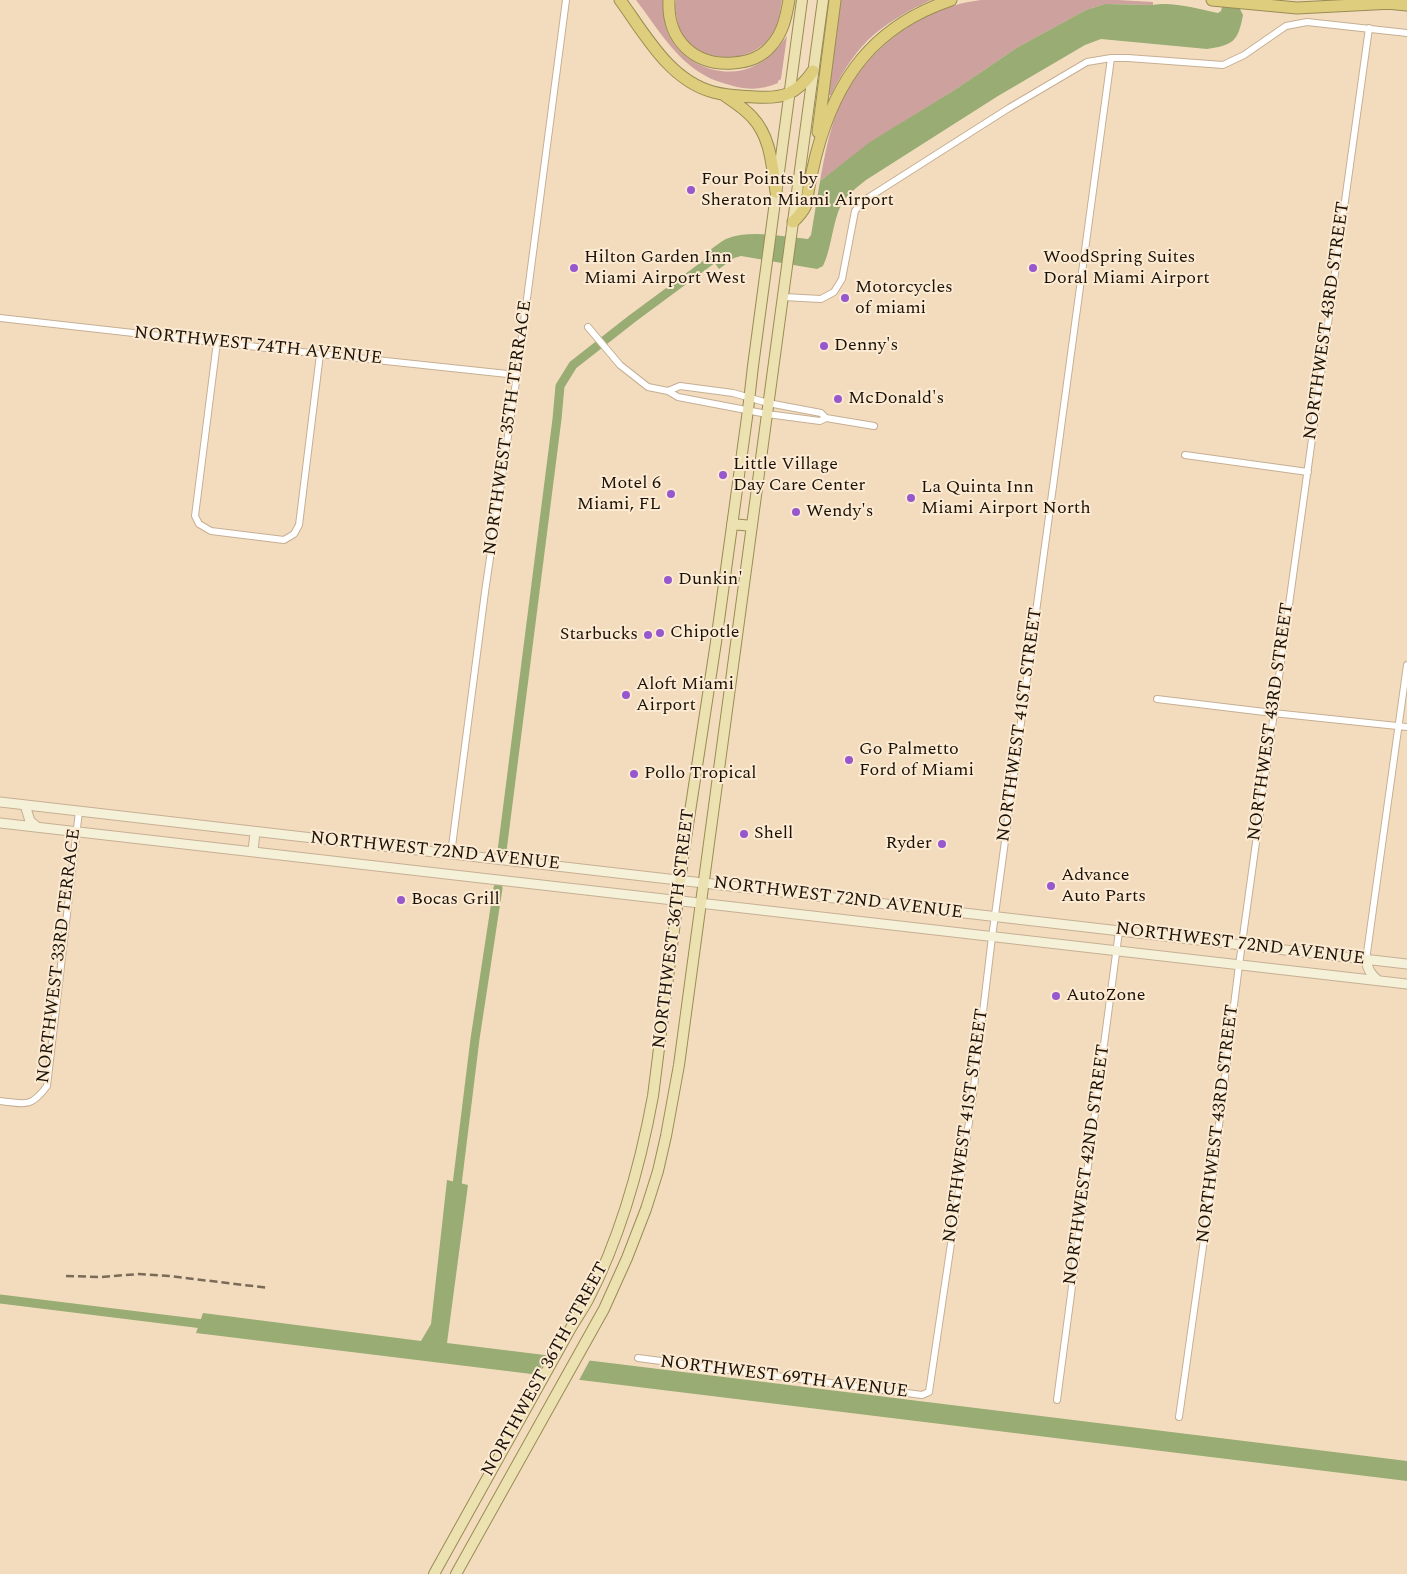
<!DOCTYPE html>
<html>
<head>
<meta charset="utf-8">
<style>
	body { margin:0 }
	canvas { display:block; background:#f3dcbe }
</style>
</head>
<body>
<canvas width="1407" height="1574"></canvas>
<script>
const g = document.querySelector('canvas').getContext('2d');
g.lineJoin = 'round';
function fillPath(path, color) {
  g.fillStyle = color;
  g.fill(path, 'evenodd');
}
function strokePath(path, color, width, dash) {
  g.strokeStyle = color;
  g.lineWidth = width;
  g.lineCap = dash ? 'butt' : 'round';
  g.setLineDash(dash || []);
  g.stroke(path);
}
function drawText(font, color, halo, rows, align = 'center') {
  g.font = font + ' Spectral,serif';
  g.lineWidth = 4;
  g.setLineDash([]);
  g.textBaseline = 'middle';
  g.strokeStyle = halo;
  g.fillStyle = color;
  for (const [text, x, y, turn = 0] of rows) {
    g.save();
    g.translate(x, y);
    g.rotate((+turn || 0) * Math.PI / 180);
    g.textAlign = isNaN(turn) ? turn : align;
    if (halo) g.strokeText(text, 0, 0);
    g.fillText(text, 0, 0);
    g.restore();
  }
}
fillPath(new Path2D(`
	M636 0H664C663 14 664 29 672 41 689 68 728 80 756 65 770 59 778 48 787 36L781 79 778 81V83C762 90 749 90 733 86 723 83 712 80 704 75 675 59 656 26 636 0Z
	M676 0H782C780 11 779 23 773 33 751 70 684 64 677 19 676 12 674 6 676 0Z
	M841 0H931C909 10 886 23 868 40 853 55 840 76 831 95H828Z
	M981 0H1118L1153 2V5L1105 4 1086 10 1018 47 956 89 871 142 820 181C826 149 832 115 849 87 877 42 927 6 981 0Z`), '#cda19e');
fillPath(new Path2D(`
	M1224 0H1241L1240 9 1243 15C1238 42 1233 45 1207 49L1101 39 1085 45 998 96 866 180C857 187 847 195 841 205 832 224 832 247 823 266L817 269 741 256 734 258 719 269 707 252C713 248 720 242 726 239 751 229 782 237 808 239L811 235 820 181 870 142 956 89 1018 47 1086 10 1105 4 1153 5C1171 1 1199 9 1218 13L1221 11Z
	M447 1180 468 1185 447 1343 1407 1461V1481L196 1333 203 1313 421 1341 431 1324Z`), '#98ac73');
fillPath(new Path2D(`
	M549 1353 591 1358 578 1382 536 1377Z`), '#f3dcbe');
strokePath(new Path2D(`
	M502 851 557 419 560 386 573 365 633 318 721 253
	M456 1193 475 1039 498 888
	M0 1299 211 1325`), '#98ac73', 9);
const street = new Path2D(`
	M783 297 821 299 834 292 842 279 855 211 863 201 1009 108 1087 62 1111 58H1128L1223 65 1244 55 1286 26 1307 22 1407 33
	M0 318 320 354 517 375
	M588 327 620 365 648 387 668 391 678 397 767 414 820 421 826 418
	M217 342 195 516 199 524 211 531 284 540 294 534 299 525 320 354
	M668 391 680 386 733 393 768 403 821 413 826 418 874 426
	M1185 455 1308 472
	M1157 699 1273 713 1407 727
	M451 854 485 592 517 375 566 0
	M1366 960 1407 665
	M0 1101C25 1104 31 1108 47 1086L79 811
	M638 1358 922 1395 929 1392 973 1095 992 937 1111 58
	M1057 1400 1119 931
	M1179 1417 1210 1197 1239 965 1369 28`);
const secondary = new Path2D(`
	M0 802 1407 964
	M25 805 30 821 37 827
	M0 823 1407 984
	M253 851 255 832
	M1366 960C1368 970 1371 975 1379 981`);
const primary = new Path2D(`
	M732 524 752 526
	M434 1574 568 1333C574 1322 582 1311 588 1300 621 1236 640 1167 653 1096L684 851 716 642 748 410 753 366 802 0
	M456 1574 604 1309 627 1258 646 1209 658 1171 666 1136 679 1065 823 0`);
const highway = new Path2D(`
	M620 0C645 34 669 80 713 92 726 96 741 96 755 97 783 99 797 94 813 71
	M669 0C667 40 694 66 733 63 748 62 761 58 771 46 783 33 786 17 789 0
	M1212 0 1297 8 1393 3
	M1386 3 1407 5
	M724 95C734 102 744 108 752 117 771 137 772 166 776 192
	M818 132 835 0
	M793 222C797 218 802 213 805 207 807 203 807 197 808 193 810 180 813 168 816 155 836 78 874 26 951 0`);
strokePath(street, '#c6af93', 8);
strokePath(secondary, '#c6af93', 11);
strokePath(primary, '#998c54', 12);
strokePath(highway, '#998c54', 13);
strokePath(street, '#fff', 6);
strokePath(secondary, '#f5f0d8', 9);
strokePath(primary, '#ebe1b1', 10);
strokePath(highway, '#ddcd7d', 11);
strokePath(new Path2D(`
	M66 1276 101 1277 139 1274 169 1276 269 1288`), '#7a6b58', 2.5, [8, 4]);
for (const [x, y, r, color] of [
	[691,190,5,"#9757cd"],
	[574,268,5,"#9757cd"],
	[1033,268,5,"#9757cd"],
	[845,298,5,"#9757cd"],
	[824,346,5,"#9757cd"],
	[838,399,5,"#9757cd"],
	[723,475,5,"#9757cd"],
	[671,494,5,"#9757cd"],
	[911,498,5,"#9757cd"],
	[796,512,5,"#9757cd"],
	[668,580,5,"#9757cd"],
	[660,633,5,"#9757cd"],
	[648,635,5,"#9757cd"],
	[626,695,5,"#9757cd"],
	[849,760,5,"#9757cd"],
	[634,774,5,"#9757cd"],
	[744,834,5,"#9757cd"],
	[942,844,5,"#9757cd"],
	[1051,886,5,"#9757cd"],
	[401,900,5,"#9757cd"],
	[1056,996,5,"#9757cd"]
]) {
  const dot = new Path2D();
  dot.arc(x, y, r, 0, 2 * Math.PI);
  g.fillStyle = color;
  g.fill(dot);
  strokePath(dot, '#fcead2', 2);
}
drawText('18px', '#1a1207', '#fcead2', [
	["Four Points by",701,180],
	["Sheraton Miami Airport",701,201],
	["Hilton Garden Inn",584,258],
	["Miami Airport West",584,279],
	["WoodSpring Suites",1043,258],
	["Doral Miami Airport",1043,279],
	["Motorcycles",855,288],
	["of miami",855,309],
	["Denny's",834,346],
	["McDonald's",848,399],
	["Little Village",733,465],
	["Day Care Center",733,486],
	["Motel 6",661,484,"right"],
	["Miami, FL",661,505,"right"],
	["La Quinta Inn",921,488],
	["Miami Airport North",921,509],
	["Wendy's",806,512],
	["Dunkin'",678,580],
	["Chipotle",670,633],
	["Starbucks",638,635,"right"],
	["Aloft Miami",636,685],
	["Airport",636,706],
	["Go Palmetto",859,750],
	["Ford of Miami",859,771],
	["Pollo Tropical",644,774],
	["Shell",754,834],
	["Ryder",932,844,"right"],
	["Advance",1061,876],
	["Auto Parts",1061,897],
	["Bocas Grill",411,900],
	["AutoZone",1066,996]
], 'left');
drawText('18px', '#1a1207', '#fcead2', [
	["NORTHWEST 43RD STREET",1328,321,-82],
	["NORTHWEST 74TH AVENUE",258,347,6],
	["NORTHWEST 35TH TERRACE",509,428,-82],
	["NORTHWEST 43RD STREET",1272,722,-82],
	["NORTHWEST 41ST STREET",1021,725,-82],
	["NORTHWEST 72ND AVENUE",435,852,6],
	["NORTHWEST 72ND AVENUE",838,899,7],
	["NORTHWEST 36TH STREET",675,929,-83],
	["NORTHWEST 72ND AVENUE",1240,945,7],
	["NORTHWEST 33RD TERRACE",60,956,-83],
	["NORTHWEST 43RD STREET",1219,1124,-83],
	["NORTHWEST 41ST STREET",967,1126,-82],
	["NORTHWEST 42ND STREET",1088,1165,-82],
	["NORTHWEST 36TH STREET",546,1370,-61],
	["NORTHWEST 69TH AVENUE",784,1378,7]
]);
</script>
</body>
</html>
